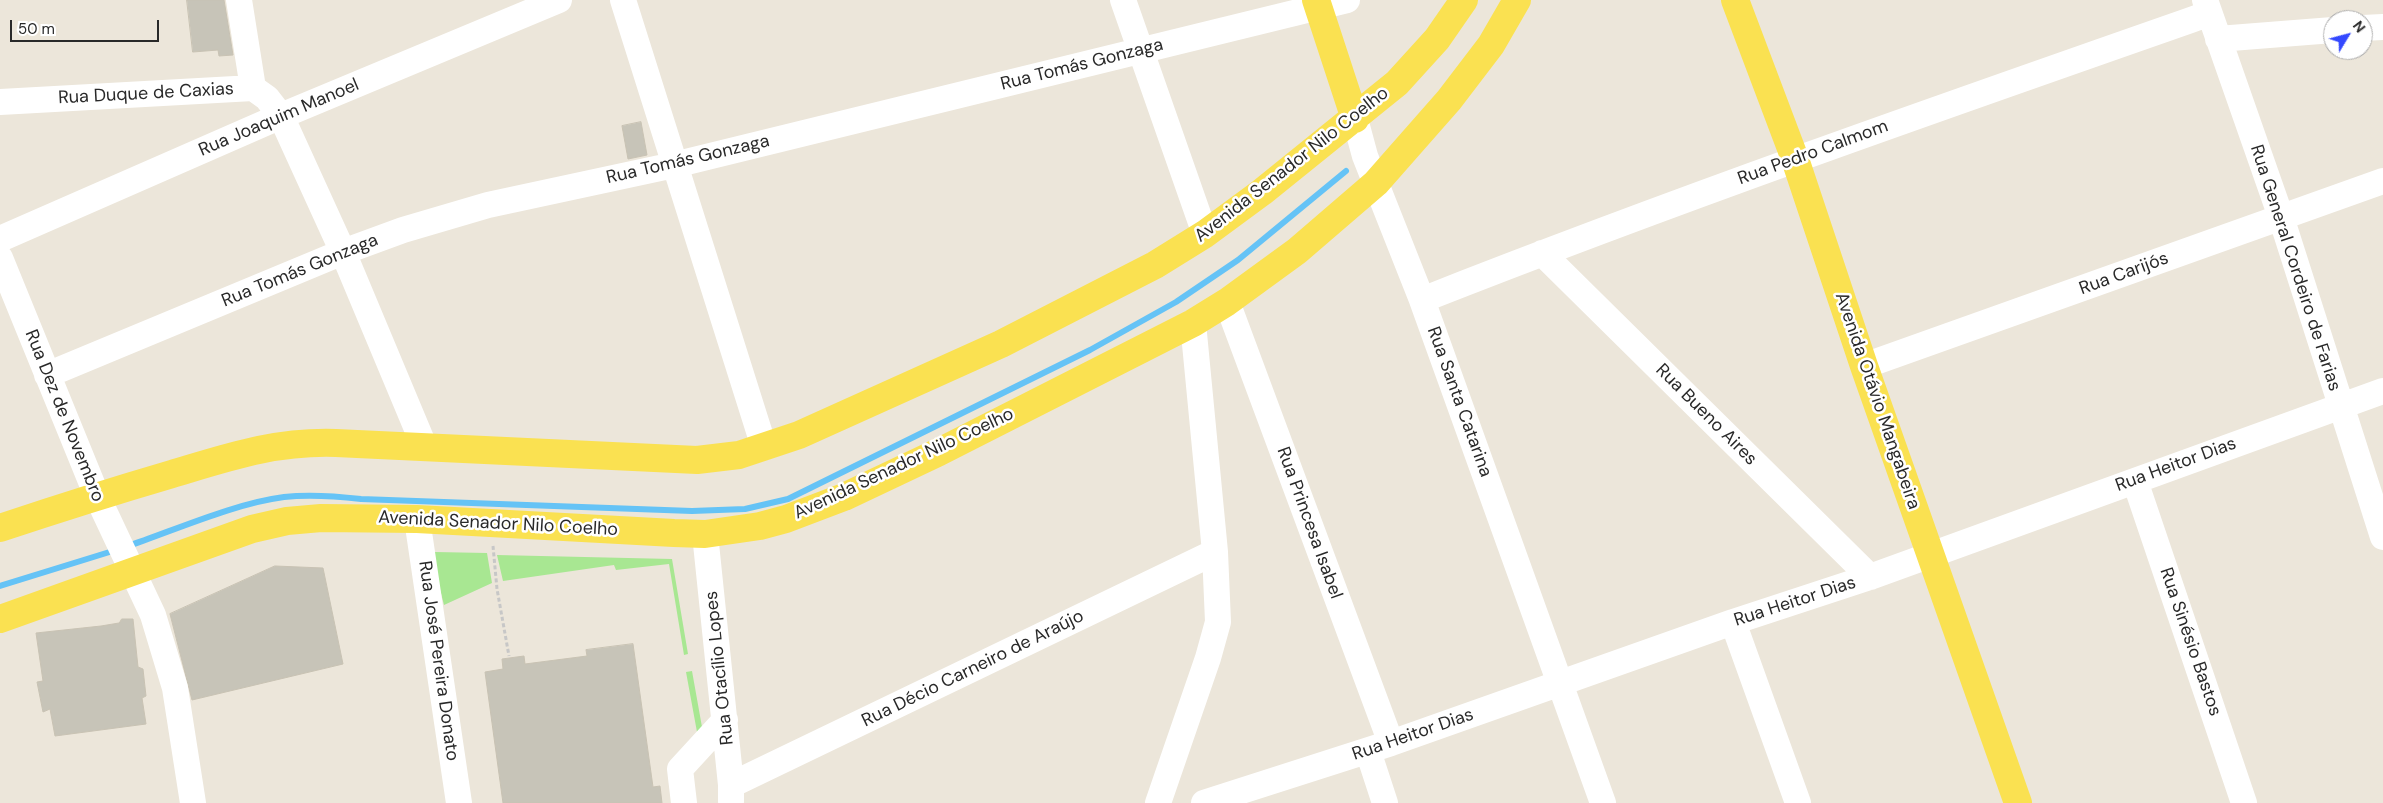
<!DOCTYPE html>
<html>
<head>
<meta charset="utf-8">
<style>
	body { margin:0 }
	#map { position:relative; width:2383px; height:803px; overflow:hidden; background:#ece6da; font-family:"DM Sans",sans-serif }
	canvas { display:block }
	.north { position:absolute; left:2323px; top:10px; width:50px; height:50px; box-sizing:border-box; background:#fff; border:1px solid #a9a9a9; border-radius:50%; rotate:53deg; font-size:14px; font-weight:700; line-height:20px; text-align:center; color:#292929 }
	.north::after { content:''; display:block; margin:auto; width:18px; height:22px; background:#3449ff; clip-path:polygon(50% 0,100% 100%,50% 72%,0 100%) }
	.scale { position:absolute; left:10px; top:20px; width:149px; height:22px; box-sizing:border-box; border:2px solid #292929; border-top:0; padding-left:6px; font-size:15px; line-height:18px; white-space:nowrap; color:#292929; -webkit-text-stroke:4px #fff; paint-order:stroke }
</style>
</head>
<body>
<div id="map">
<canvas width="2383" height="803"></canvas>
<div class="north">N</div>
<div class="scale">50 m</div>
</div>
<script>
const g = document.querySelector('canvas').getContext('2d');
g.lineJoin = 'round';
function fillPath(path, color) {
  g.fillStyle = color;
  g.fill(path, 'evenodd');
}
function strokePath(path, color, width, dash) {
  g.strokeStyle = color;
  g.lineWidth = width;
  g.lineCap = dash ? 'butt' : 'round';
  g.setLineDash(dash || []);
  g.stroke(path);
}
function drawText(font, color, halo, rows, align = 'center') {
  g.font = font + ' "DM Sans",sans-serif';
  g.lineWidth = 5;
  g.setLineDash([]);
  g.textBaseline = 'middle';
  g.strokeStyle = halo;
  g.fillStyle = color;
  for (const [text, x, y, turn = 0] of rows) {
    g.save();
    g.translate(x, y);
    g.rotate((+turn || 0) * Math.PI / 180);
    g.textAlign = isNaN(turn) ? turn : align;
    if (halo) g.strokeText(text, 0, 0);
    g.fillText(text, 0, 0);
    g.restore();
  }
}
fillPath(new Path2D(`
	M435 552 487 553 492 583 444 605 434 566Z
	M497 555 672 559 688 654 684 655 669 564 616 570 614 565 503 581Z
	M692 671 702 727 697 732 686 672Z`), '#a8e792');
strokePath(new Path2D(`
	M128 546C175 530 236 503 284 497 310 494 335 496 361 499L692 511 745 509 788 499 1090 350 1176 302 1238 260 1346 171
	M0 586 116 550`), '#65c3f6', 6);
const building = new Path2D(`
	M187 0H224L233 55 219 56 218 50 193 52Z
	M641 122 647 155 628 159 622 126Z
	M275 566 323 568 343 664 192 700 170 614Z
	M122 619H133L138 667 143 669 146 696 142 698 146 724 55 736 50 709 43 712 37 682 43 681 36 633 101 626 119 623Z
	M633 644 653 787 660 786 662 803H503L485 672 503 669 502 659 524 656 525 664 587 656 586 650Z`);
fillPath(building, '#c7c4b8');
strokePath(building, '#c8c2b3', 1);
strokePath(new Path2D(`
	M493 546 497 589 509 656`), '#c7c7c7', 3, [4, 2.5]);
strokePath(new Path2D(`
	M239 0 253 88
	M623 0 764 447
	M1123 0 1205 234
	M2205 0 2281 217 2383 537
	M2363 28 2383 27
	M2218 39 2333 30
	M0 102 253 88 267 98 281 116 343 252 425 448
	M1355 119 1365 156 1422 300 1603 803
	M0 239 281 116 559 0
	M1542 253 1870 577
	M0 258 97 496 153 615 175 688 193 803
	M1422 300C1681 198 1945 106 2208 14
	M1227 302 1391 743
	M1864 366 2383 181
	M47 375 343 252 403 230 488 205 674 165 1347 0
	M2135 481 2244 803
	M417 519 459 803
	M705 534 731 785V801
	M1733 622 1798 803
	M1368 751 1385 803
	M731 785 1215 552
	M684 803 680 769 725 720
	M1158 803 1208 658 1218 622 1215 552 1193 323
	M1204 803 1391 743 1733 622 1870 577 2383 391`), '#fff', 26);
strokePath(new Path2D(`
	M1316 0 1355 119
	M1735 0 1795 159 1864 366 2018 803
	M0 528C57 509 114 491 172 474 229 457 275 441 336 443L697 460 739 455 799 435 1001 344 1155 265 1205 234 1262 192 1397 83 1437 39 1464 0
	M0 619 252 529 287 521 321 518 417 519 674 533 705 534 760 526 786 519 844 497 939 452 1193 323 1227 302 1297 251 1376 183 1449 100 1491 45 1517 0`), '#fae151', 28);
drawText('18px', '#292929', '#fff', [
	["Rua Tomás Gonzaga",1082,65,-14],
	["Rua Duque de Caxias",146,94,-3],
	["Rua Joaquim Manoel",279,118,-23],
	["Rua Pedro Calmom",1813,153,-20],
	["Rua Tomás Gonzaga",688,160,-13],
	["Avenida Senador Nilo Coelho",1292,165,-38],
	["Rua General Cordeiro de Farias",2295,268,72],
	["Rua Tomás Gonzaga",300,271,-22],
	["Rua Carijós",2124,274,-20],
	["Avenida Otávio Mangabeira",1877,401,71],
	["Rua Santa Catarina",1459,402,70],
	["Rua Bueno Aires",1706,415,45],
	["Rua Dez de Novembro",64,416,68],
	["Avenida Senador Nilo Coelho",904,464,-25],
	["Rua Heitor Dias",2176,465,-20],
	["Rua Princesa Isabel",1309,523,70],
	["Avenida Senador Nilo Coelho",498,524,3],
	["Rua Heitor Dias",1795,602,-18],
	["Rua Sinésio Bastos",2190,642,71],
	["Rua José Pereira Donato",438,661,82],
	["Rua Otacílio Lopes",720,668,-96],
	["Rua Décio Carneiro de Araújo",973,669,-26],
	["Rua Heitor Dias",1413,735,-19]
]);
</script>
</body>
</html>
